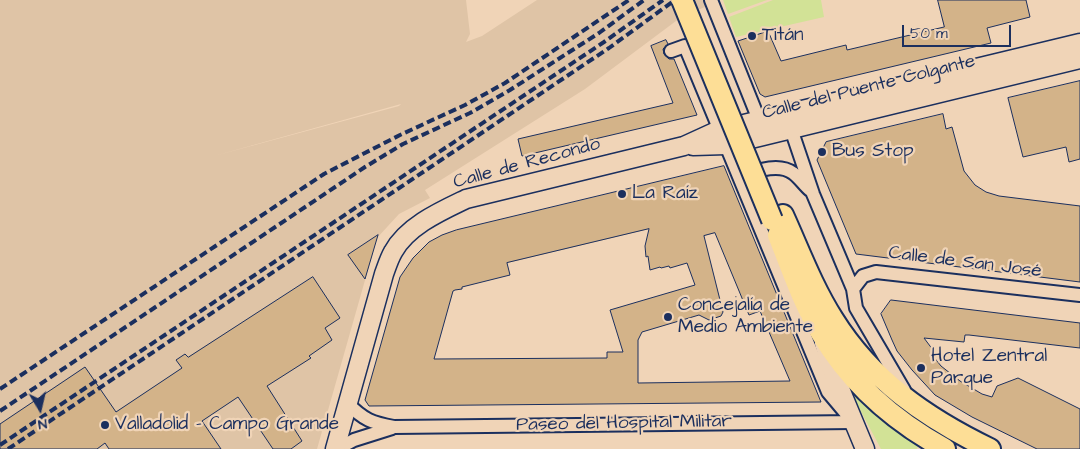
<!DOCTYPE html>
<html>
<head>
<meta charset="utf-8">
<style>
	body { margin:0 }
	#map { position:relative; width:1080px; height:449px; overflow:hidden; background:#f0d4b7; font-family:"Architects Daughter",sans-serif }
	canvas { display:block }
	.north { position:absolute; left:15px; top:384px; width:50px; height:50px; -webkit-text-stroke:4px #f0d4b7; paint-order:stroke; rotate:171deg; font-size:14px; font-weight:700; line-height:20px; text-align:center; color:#1b2f5e }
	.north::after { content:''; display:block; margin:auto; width:18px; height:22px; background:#1b2f5e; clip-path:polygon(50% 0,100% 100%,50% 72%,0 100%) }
	.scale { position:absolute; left:902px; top:25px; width:109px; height:22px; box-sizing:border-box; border:2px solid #1b2f5e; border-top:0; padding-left:6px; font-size:15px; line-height:18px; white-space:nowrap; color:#1b2f5e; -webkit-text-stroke:4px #f0d4b7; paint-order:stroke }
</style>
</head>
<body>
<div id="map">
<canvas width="1080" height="449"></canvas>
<div class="north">N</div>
<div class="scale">50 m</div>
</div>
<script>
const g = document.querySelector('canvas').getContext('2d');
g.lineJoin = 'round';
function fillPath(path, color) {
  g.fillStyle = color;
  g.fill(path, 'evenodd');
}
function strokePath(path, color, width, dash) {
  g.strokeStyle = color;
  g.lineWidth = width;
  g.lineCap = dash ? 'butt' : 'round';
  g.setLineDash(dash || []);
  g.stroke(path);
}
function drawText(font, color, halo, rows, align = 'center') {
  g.font = font + ' "Architects Daughter",sans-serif';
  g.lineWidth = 4.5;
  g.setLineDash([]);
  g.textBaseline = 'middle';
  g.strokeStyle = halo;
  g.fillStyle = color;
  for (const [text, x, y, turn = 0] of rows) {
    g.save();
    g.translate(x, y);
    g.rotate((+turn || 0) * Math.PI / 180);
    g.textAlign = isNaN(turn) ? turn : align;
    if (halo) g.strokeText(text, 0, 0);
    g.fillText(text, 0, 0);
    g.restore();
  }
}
fillPath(new Path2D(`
	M0 0H466L470 34 466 42 482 36 537 0H704L707 6 680 18 585 89 425 190 430 198 399 214 377 238 317 449H0ZM401 104 399 106 214 156Z`), '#dfc4a6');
fillPath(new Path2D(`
	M723 0H767L728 14Z
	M773 0H821L824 17 736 37 729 17Z
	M851 393 899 434 918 446 917 449H881Z`), '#d2e296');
const building = new Path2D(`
	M938 0H1026L1030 17 987 28 991 43 765 97 760 94 738 41 768 31 781 61 846 45 847 50 944 27Z
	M666 40 668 44 663 49 664 54 669 59H674L697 115 522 156 518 139 673 103 651 46Z
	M1080 81V159L1069 162 1066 147 1023 157 1008 98Z
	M943 114 946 129 952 127 964 171 975 185 986 192 999 196 1080 206V282L856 254 817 160 826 142Z
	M724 166 821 402 369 406 365 400 400 277 413 258 429 242 442 235 456 230ZM649 229 645 246 646 257 648 256 650 270 660 267 661 268 669 266 670 268 687 263 695 285 610 310 623 352H607V358L434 359 453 291 455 290 462 289V287L510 275 507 263ZM715 233 749 315 760 311 790 381 638 383V340L642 332 699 315 709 320 721 316 723 312 704 236Z
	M378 235 365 279 348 255Z
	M313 277 340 318 325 328 332 340 309 356 311 358 267 386 302 441 291 449H273L238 397 202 421 221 449H109L105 443 97 449H0V424L85 367 116 412 182 368 176 360 185 354 188 357Z
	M891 300 1080 323V348L969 335H965L964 342 924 338 936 354 933 356 941 366 960 381 982 394 992 397 997 386 1018 378 1080 409V449H1037L972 417 935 395 912 370 897 351 892 340 881 314Z`);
fillPath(building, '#d3b389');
strokePath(building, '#1b2f5e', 1);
const street = new Path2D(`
	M711 0 759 120
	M671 51 685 46 828 392 849 417
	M789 123 813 194 853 289 856 308 904 390
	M748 178C757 168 781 164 793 173 799 177 804 185 810 190
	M853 289 863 276 876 272 1080 295
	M347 403C364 420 372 423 394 427L854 422
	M337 449 354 440 392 428`);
const secondary = new Path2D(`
	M693 146 726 145 1080 59
	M824 343 831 367 865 449
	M335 449 384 274C387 266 389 259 393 252 407 226 441 211 466 199L684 146 719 130 1080 43`);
const primary = new Path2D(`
	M783 215C799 250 812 286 833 319 871 380 926 418 990 449
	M778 235C791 268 803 303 821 333 851 384 894 421 945 449`);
strokePath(street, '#1b2f5e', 16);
strokePath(secondary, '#1b2f5e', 21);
strokePath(primary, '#1b2f5e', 24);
strokePath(street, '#f0d4b7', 12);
strokePath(secondary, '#f0d4b7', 18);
strokePath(primary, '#fdde96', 20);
strokePath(new Path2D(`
	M0 389 324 174 400 135 465 105 505 83 629 0
	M0 411 365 167 403 144 470 113 510 90 599 33 644 0
	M0 445 604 42 663 0
	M8 449 609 48 675 0`), '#1b2f5e', 4, [8, 4]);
const primaryBridge = new Path2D(`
	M682 0 772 220`);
strokePath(primaryBridge, '#1b2f5e', 24, []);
strokePath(primaryBridge, '#fdde96', 20);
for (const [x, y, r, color] of [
	[752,36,5,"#1b2f5e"],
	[822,152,5,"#1b2f5e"],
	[622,194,5,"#1b2f5e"],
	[668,317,5,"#1b2f5e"],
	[921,368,5,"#1b2f5e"],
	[105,425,5,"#1b2f5e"]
]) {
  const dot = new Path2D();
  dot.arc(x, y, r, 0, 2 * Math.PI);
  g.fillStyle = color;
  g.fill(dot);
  strokePath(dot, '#f0d4b7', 2);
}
drawText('19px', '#1b2f5e', '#f0d4b7', [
	["Titán",762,36],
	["Bus Stop",832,152],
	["La Raíz",632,194],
	["Concejalía de",678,306],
	["Medio Ambiente",678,328],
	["Hotel Zentral",931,357],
	["Parque",931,379],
	["Valladolid - Campo Grande",115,425]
], 'left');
drawText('19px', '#1b2f5e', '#f0d4b7', [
	["Calle del Puente Colgante",869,88,-14],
	["Calle de Recondo",527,164,-15],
	["Calle de San José",965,263,7],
	["Paseo del Hospital Militar",624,424,-1]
]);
</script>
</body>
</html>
